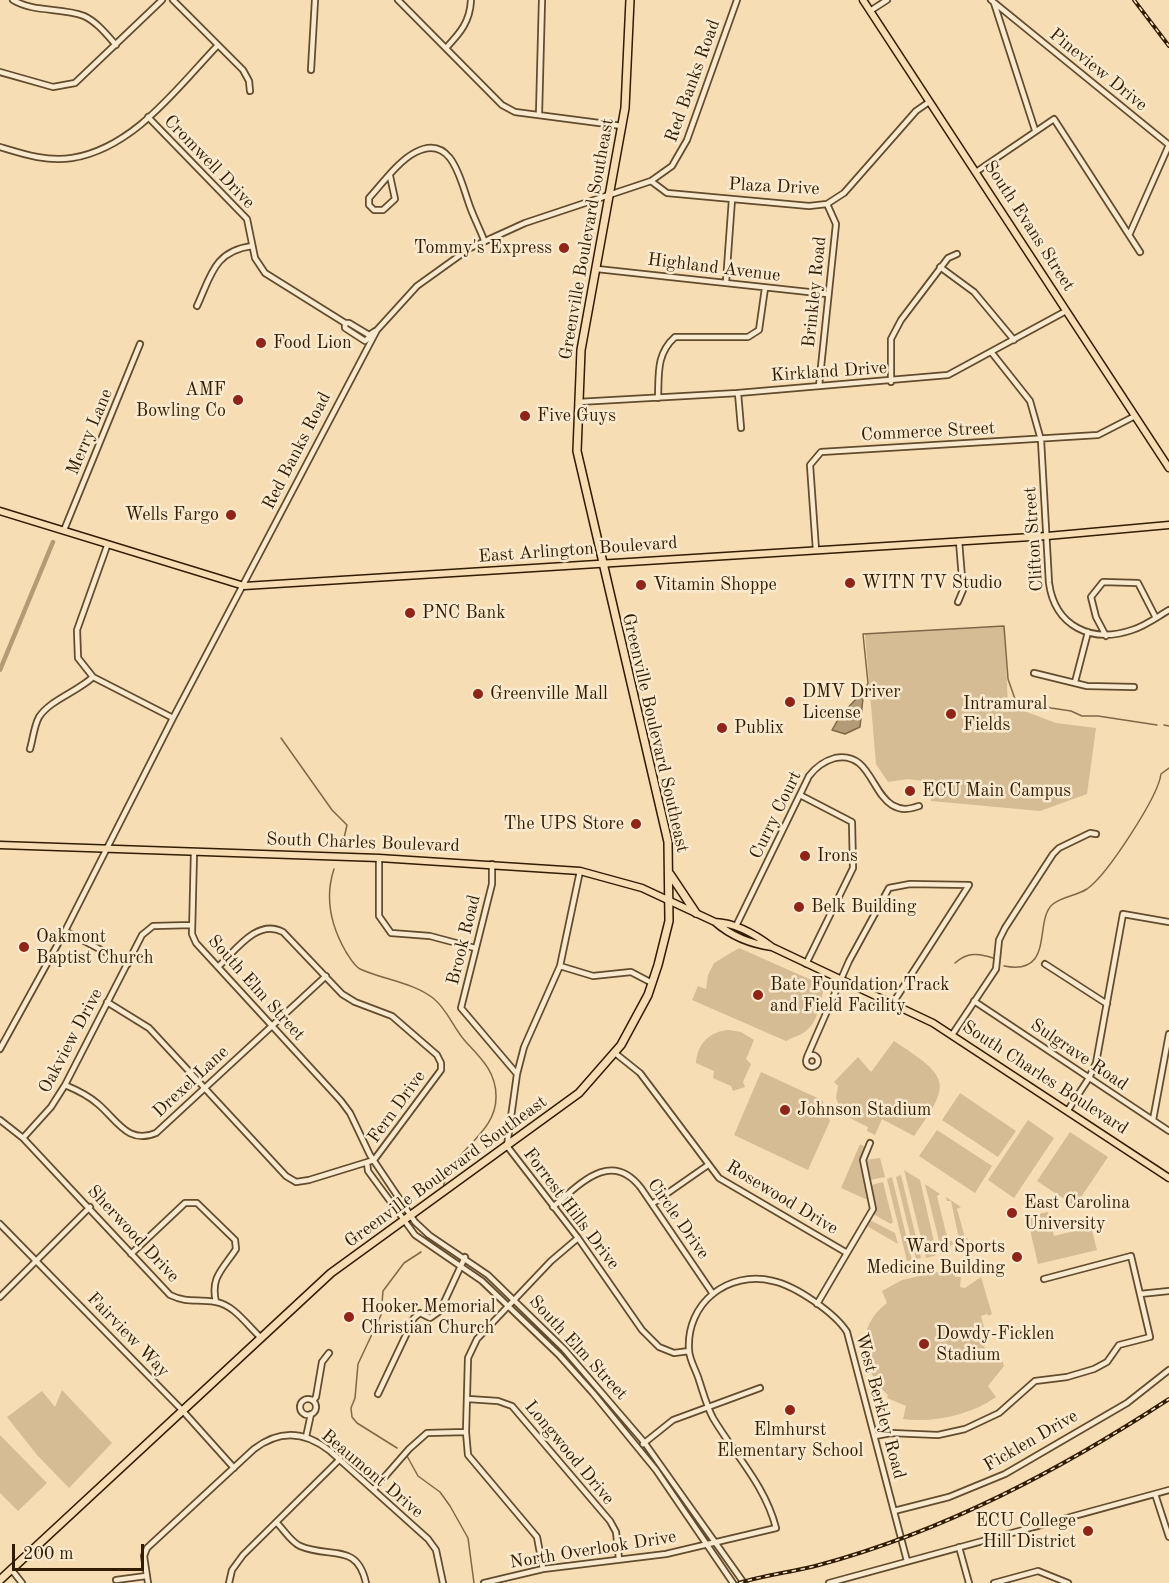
<!DOCTYPE html>
<html>
<head>
<meta charset="utf-8">
<style>
	body { margin:0 }
	#map { position:relative; width:1169px; height:1583px; overflow:hidden; background:#f6ddb4; font-family:"Old Standard TT",serif }
	canvas { display:block }
	.scale { position:absolute; left:12px; top:1544px; width:132px; height:27px; box-sizing:border-box; border:3px solid #311c00; border-top:0; padding-left:8px; font-size:18px; line-height:21px; white-space:nowrap; color:#311c00; -webkit-text-stroke:4px #f9e9ce; paint-order:stroke }
</style>
</head>
<body>
<div id="map">
<canvas width="1169" height="1583"></canvas>
<div class="scale">200 m</div>
</div>
<script>
const g = document.querySelector('canvas').getContext('2d');
g.lineJoin = 'round';
function fillPath(path, color) {
  g.fillStyle = color;
  g.fill(path, 'evenodd');
}
function strokePath(path, color, width, dash) {
  g.strokeStyle = color;
  g.lineWidth = width;
  g.lineCap = dash ? 'butt' : 'round';
  g.setLineDash(dash || []);
  g.stroke(path);
}
function drawText(font, color, halo, rows, align = 'center') {
  g.font = font + ' "Old Standard TT",serif';
  g.lineWidth = 5;
  g.setLineDash([]);
  g.textBaseline = 'middle';
  g.strokeStyle = halo;
  g.fillStyle = color;
  for (const [text, x, y, turn = 0] of rows) {
    g.save();
    g.translate(x, y);
    g.rotate((+turn || 0) * Math.PI / 180);
    g.textAlign = isNaN(turn) ? turn : align;
    if (halo) g.strokeText(text, 0, 0);
    g.fillText(text, 0, 0);
    g.restore();
  }
}
fillPath(new Path2D(`
	M1004 626 1008 705 1056 723 1096 728 1087 794 1040 811 931 801 930 782 908 779 888 782 876 764 865 634Z
	M739 948 825 986C819 1001 820 1019 807 1030 801 1036 792 1037 786 1041L692 1000 698 986 706 989 708 975 714 963Z
	M729 1030 741 1032 754 1040 746 1059 751 1064 743 1082 745 1087 733 1091 731 1086 713 1078 714 1071 696 1063C697 1044 710 1031 729 1030Z
	M894 1041C949 1077 953 1082 914 1136L882 1119 875 1135 867 1131 868 1127 842 1114 836 1098 838 1086 834 1082 858 1057 871 1072Z
	M761 1072 822 1100 830 1121 808 1170 734 1135Z
	M960 1093 1016 1131 998 1157 942 1120Z
	M1028 1120 1054 1138 1014 1198 988 1180Z
	M937 1130 992 1166 975 1193 919 1156Z
	M1070 1132 1108 1157 1075 1206 1037 1181Z
	M860 1144 865 1147 860 1161 870 1201 841 1188Z
	M880 1158 885 1177 870 1180 865 1160Z
	M904 1170 920 1180 937 1255 926 1258Z
	M901 1175 921 1258 916 1259 896 1177Z
	M892 1177 912 1260 907 1261 887 1179Z
	M883 1182 893 1222 891 1224 873 1214 876 1207 871 1185Z
	M925 1184 940 1194 937 1196 948 1241H952L953 1244 942 1253Z
	M946 1197 961 1207 957 1209 965 1238 969 1239 957 1242 959 1239 951 1201H947Z
	M1048 1212 1054 1236 1091 1227 1097 1250 1038 1264 1027 1217Z
	M870 1220 895 1233 898 1244 867 1226Z
	M938 1272 955 1273V1277H961L960 1287 965 1288 981 1277 992 1314 988 1316 986 1310 987 1314 981 1316 987 1339 984 1348 1000 1352 1004 1366 988 1386 996 1397C971 1415 934 1423 903 1419L906 1406 887 1398 888 1395C860 1369 854 1327 887 1303L882 1291 902 1280Z
	M62 1390 112 1443 69 1488 37 1455 7 1417 42 1391 55 1407Z
	M0 1435 47 1483 18 1511 0 1493Z`), '#d5bc95');
const water = new Path2D(`
	M857 698H863L860 727 845 734 832 730 840 716Z`);
fillPath(water, '#b39b77');
strokePath(water, '#7f6847', 1.5);
strokePath(new Path2D(`
	M862 699 868 683 863 634 1004 626 1008 679 1015 699 1051 708 1071 711 1082 716H1098L1157 725
	M1164 725 1169 726
	M281 738 332 810 347 825 342 847
	M334 869C324 899 331 926 346 952 350 958 354 966 360 969 384 980 412 982 433 998 448 1010 453 1028 466 1042 481 1058 496 1072 496 1096 497 1136 448 1151 443 1189
	M955 963C967 952 979 953 993 958
	M1004 966C1056 976 1033 920 1053 904 1063 896 1076 896 1087 889 1107 875 1158 797 1161 774L1169 768
	M397 1448 357 1423 352 1417 351 1408 355 1398 358 1364 381 1315 383 1291 404 1263 421 1252
	M407 1456 418 1476 440 1492 450 1506 468 1538 474 1583`), '#7f6847', 1.5);
strokePath(new Path2D(`
	M0 670 53 542`), '#b39b77', 4.5);
const minor = new Path2D(`
	M13 0C35 13 61 7 84 16 97 22 107 35 116 45
	M173 0 243 70 249 81 250 91
	M398 0 502 105 515 112 622 126
	M991 0 1169 145 1130 233
	M994 3 1035 130
	M870 11 887 0
	M446 48C460 33 470 22 471 0
	M311 70 315 0
	M0 72 53 87 75 83 162 0
	M539 114 542 0
	M148 117 247 219 255 258 265 273 345 323H349L369 335 375 331
	M0 147C23 154 47 162 72 158 134 148 177 88 218 45
	M976 172 1054 119 1140 252
	M390 176 395 199 383 210H374L369 205V198C382 184 398 161 416 152 451 134 460 178 468 201 472 214 479 227 484 240
	M651 181 667 193 809 206 827 204 844 193 916 111 929 102
	M940 267 974 292 1014 340
	M597 269 827 294
	M726 282 732 199
	M197 306C211 276 214 251 252 246
	M345 323V328L365 341 373 334
	M992 353 1030 401 1041 440 1049 583C1055 626 1091 644 1132 630 1145 626 1157 617 1169 610
	M891 382V339L901 320 948 258 957 254
	M819 386 836 224 827 204
	M738 393 741 428
	M658 398C659 374 656 354 675 337H748L759 330 765 288
	M578 402 738 393 948 375 1066 311
	M64 530 140 344
	M107 546 77 630 78 658 93 677 173 718
	M816 550 810 465 821 452 1098 435 1135 416
	M958 602 963 590 959 541
	M1106 636 1096 617 1091 597 1103 582 1138 583 1156 618
	M1034 673 1087 686 1134 687
	M1075 682 1088 632
	M30 749C33 739 34 726 39 717 50 700 77 692 93 677
	M800 795 852 822 853 868 806 964
	M194 852 192 934 196 943 341 1101 350 1113 370 1155 415 1222 429 1235 488 1275 564 1349 644 1442 744 1583
	M379 858V916L391 933 430 936 475 948
	M492 864V884L461 1008 517 1074
	M580 871 560 966 524 1047 517 1074 507 1146 578 1238 642 1330 659 1347 674 1353 689 1351
	M736 926 809 776C816 767 824 761 835 758 869 751 871 792 892 805 902 811 910 809 919 806
	M65 931 128 964
	M1045 964 1107 1004
	M560 966 593 976 631 972 652 983
	M974 1001 1169 1131
	M107 1002 149 1028 286 1176 296 1182 309 1180 374 1160 441 1070V1063L437 1055 392 1016 355 1002 342 994 283 932C257 918 235 951 218 967
	M952 1035 996 969 999 940 1005 928 1053 854 1059 848 1090 833 1096 834
	M0 1049 65 931 173 718 377 330 417 286 470 248 525 223 651 181 672 166 687 140 737 0
	M615 1053 640 1073 719 1178 847 1253
	M806 1061a6 6 0 1 1 12 0a6 6 0 1 1-12 0Z
	M807 1057 849 961 889 888 910 884 969 885 893 1003
	M65 1085C77 1090 88 1095 98 1104 117 1120 128 1145 156 1133L326 976
	M1068 1110 1089 1078 1096 1063 1123 914 1169 922
	M0 1120 23 1138 170 1295C189 1304 197 1298 216 1302 234 1305 247 1325 260 1337
	M1153 1120 1169 1034
	M23 1138 51 1107 65 1085 142 935 153 926 192 925
	M367 1163 368 1171 415 1235 482 1281 559 1355 593 1393 656 1470 733 1583
	M652 1204 708 1165
	M553 1207C580 1184 611 1149 641 1188L713 1294
	M0 1224 182 1410 234 1468
	M131 1254 185 1203H197L235 1240 236 1249C223 1269 210 1277 216 1302
	M1140 1294 1169 1291
	M0 1297 90 1207
	M817 1304 873 1209 863 1160 870 1143
	M378 1394 414 1318 420 1313 430 1318 440 1311 465 1257
	M468 1399 498 1401 512 1406 610 1521 616 1532 619 1559
	M300 1407a8 8 0 1 1 16 0a8 8 0 1 1-16 0Z
	M313 1401 316 1397 322 1362 329 1353
	M875 1436 891 1433 938 1435 965 1429 999 1413 1035 1381 1067 1377 1094 1369 1107 1362 1119 1345 1150 1337 1131 1256 1044 1279
	M306 1437 311 1414
	M643 1444 673 1420 760 1388
	M374 1489 409 1449 427 1433 466 1432
	M1155 1494 1169 1537
	M894 1511 949 1497 1005 1474 1127 1403 1169 1370
	M277 1523C284 1530 291 1542 300 1546 331 1559 357 1542 366 1583
	M959 1547 969 1583
	M11 1569 22 1583
	M543 1569 537 1537 468 1455 466 1432 468 1358 477 1339 551 1261 578 1238
	M116 1580 146 1576
	M148 1583 144 1556 147 1548 254 1449C280 1429 305 1431 330 1451L428 1539 436 1550 443 1583
	M229 1583 232 1570 243 1555 340 1459
	M484 1583 543 1569 666 1554 776 1528C765 1485 735 1455 713 1418 707 1407 703 1392 699 1380 696 1370 689 1359 689 1350 686 1303 728 1270 773 1281 796 1286 835 1313 847 1332L907 1561
	M829 1583 1169 1490
	M994 1583 1038 1571 1068 1583`);
const major = new Path2D(`
	M863 0 1169 468
	M0 511 244 586 1047 536 1169 525
	M0 845 379 858 580 871 642 888 715 922C731 936 751 944 772 947
	M715 922C736 923 755 934 772 947L933 1023 1169 1178`);
const highway = new Path2D(`
	M670 874 696 913
	M0 1580 331 1273 579 1093 621 1045 648 995 658 965 669 921 668 842 577 451 581 350 625 108 630 0`);
strokePath(minor, '#624c2d', 8);
strokePath(major, '#311c00', 9);
strokePath(highway, '#311c00', 10);
strokePath(minor, '#f9e9ce', 4.5);
strokePath(major, '#f6ddb4', 6);
strokePath(highway, '#f6ddb4', 7);
const rail = new Path2D(`
	M1134 0 1169 46
	M739 1583C765 1575 793 1572 819 1565 945 1531 1060 1470 1169 1399`);
strokePath(rail, '#311c00', 4);
strokePath(rail, '#f9e9ce', 1.5, [4.5]);
for (const [x, y, r, color] of [
	[564,248,6,"#8f2418"],
	[261,343,6,"#8f2418"],
	[238,400,6,"#8f2418"],
	[525,416,6,"#8f2418"],
	[231,515,6,"#8f2418"],
	[850,583,6,"#8f2418"],
	[641,585,6,"#8f2418"],
	[410,613,6,"#8f2418"],
	[478,694,6,"#8f2418"],
	[790,702,6,"#8f2418"],
	[951,714,6,"#8f2418"],
	[722,728,6,"#8f2418"],
	[910,791,6,"#8f2418"],
	[636,824,6,"#8f2418"],
	[805,856,6,"#8f2418"],
	[799,907,6,"#8f2418"],
	[24,947,6,"#8f2418"],
	[758,995,6,"#8f2418"],
	[785,1110,6,"#8f2418"],
	[1012,1213,6,"#8f2418"],
	[1017,1257,6,"#8f2418"],
	[349,1317,6,"#8f2418"],
	[924,1344,6,"#8f2418"],
	[790,1410,6,"#8f2418"],
	[1088,1531,6,"#8f2418"]
]) {
  const dot = new Path2D();
  dot.arc(x, y, r, 0, 2 * Math.PI);
  g.fillStyle = color;
  g.fill(dot);
  strokePath(dot, '#f9e9ce', 2);
}
drawText('18px', '#311c00', '#f9e9ce', [
	["Pineview Drive",1098,70,39],
	["Red Banks Road",693,81,-70],
	["Cromwell Drive",209,162,46],
	["Plaza Drive",774,187,3],
	["South Evans Street",1029,226,57],
	["Greenville Boulevard Southeast",587,239,-80],
	["Highland Avenue",714,268,7],
	["Brinkley Road",815,292,-84],
	["Kirkland Drive",829,372,-4],
	["Merry Lane",90,432,-67],
	["Commerce Street",928,432,-3],
	["Red Banks Road",297,451,-63],
	["Clifton Street",1034,539,-94],
	["East Arlington Boulevard",578,550,-4],
	["Greenville Boulevard Southeast",655,733,77],
	["Curry Court",776,815,-64],
	["South Charles Boulevard",363,843,2],
	["Brook Road",464,940,-76],
	["South Elm Street",256,988,48],
	["Oakview Drive",71,1041,-62],
	["Sulgrave Road",1079,1055,34],
	["South Charles Boulevard",1045,1078,33],
	["Drexel Lane",191,1082,-43],
	["Fern Drive",397,1107,-54],
	["Greenville Boulevard Southeast",446,1172,-36],
	["Rosewood Drive",782,1198,31],
	["Forrest Hills Drive",571,1209,53],
	["Circle Drive",678,1219,55],
	["Sherwood Drive",133,1234,47],
	["Fairview Way",128,1335,46],
	["South Elm Street",578,1348,47],
	["West Berkley Road",880,1406,75],
	["Ficklen Drive",1031,1441,-30],
	["Longwood Drive",569,1453,50],
	["Beaumont Drive",372,1474,40],
	["North Overlook Drive",593,1550,-9]
]);
drawText('18px', '#311c00', '#f9e9ce', [
	["Tommy's Express",552,248,"right"],
	["Food Lion",273,343],
	["AMF",226,390,"right"],
	["Bowling Co",226,411,"right"],
	["Five Guys",537,416],
	["Wells Fargo",219,515,"right"],
	["WITN TV Studio",862,583],
	["Vitamin Shoppe",653,585],
	["PNC Bank",422,613],
	["DMV Driver",802,692],
	["License",802,713],
	["Greenville Mall",490,694],
	["Intramural",963,704],
	["Fields",963,725],
	["Publix",734,728],
	["ECU Main Campus",922,791],
	["The UPS Store",624,824,"right"],
	["Irons",817,856],
	["Belk Building",811,907],
	["Oakmont",36,937],
	["Baptist Church",36,958],
	["Bate Foundation Track",770,985],
	["and Field Facility",770,1006],
	["Johnson Stadium",797,1110],
	["East Carolina",1024,1203],
	["University",1024,1224],
	["Ward Sports",1005,1247,"right"],
	["Medicine Building",1005,1268,"right"],
	["Hooker Memorial",361,1307],
	["Christian Church",361,1328],
	["Dowdy-Ficklen",936,1334],
	["Stadium",936,1355],
	["Elmhurst",790,1430,"center"],
	["Elementary School",790,1451,"center"],
	["ECU College",1076,1521,"right"],
	["Hill District",1076,1542,"right"]
], 'left');
</script>
</body>
</html>
